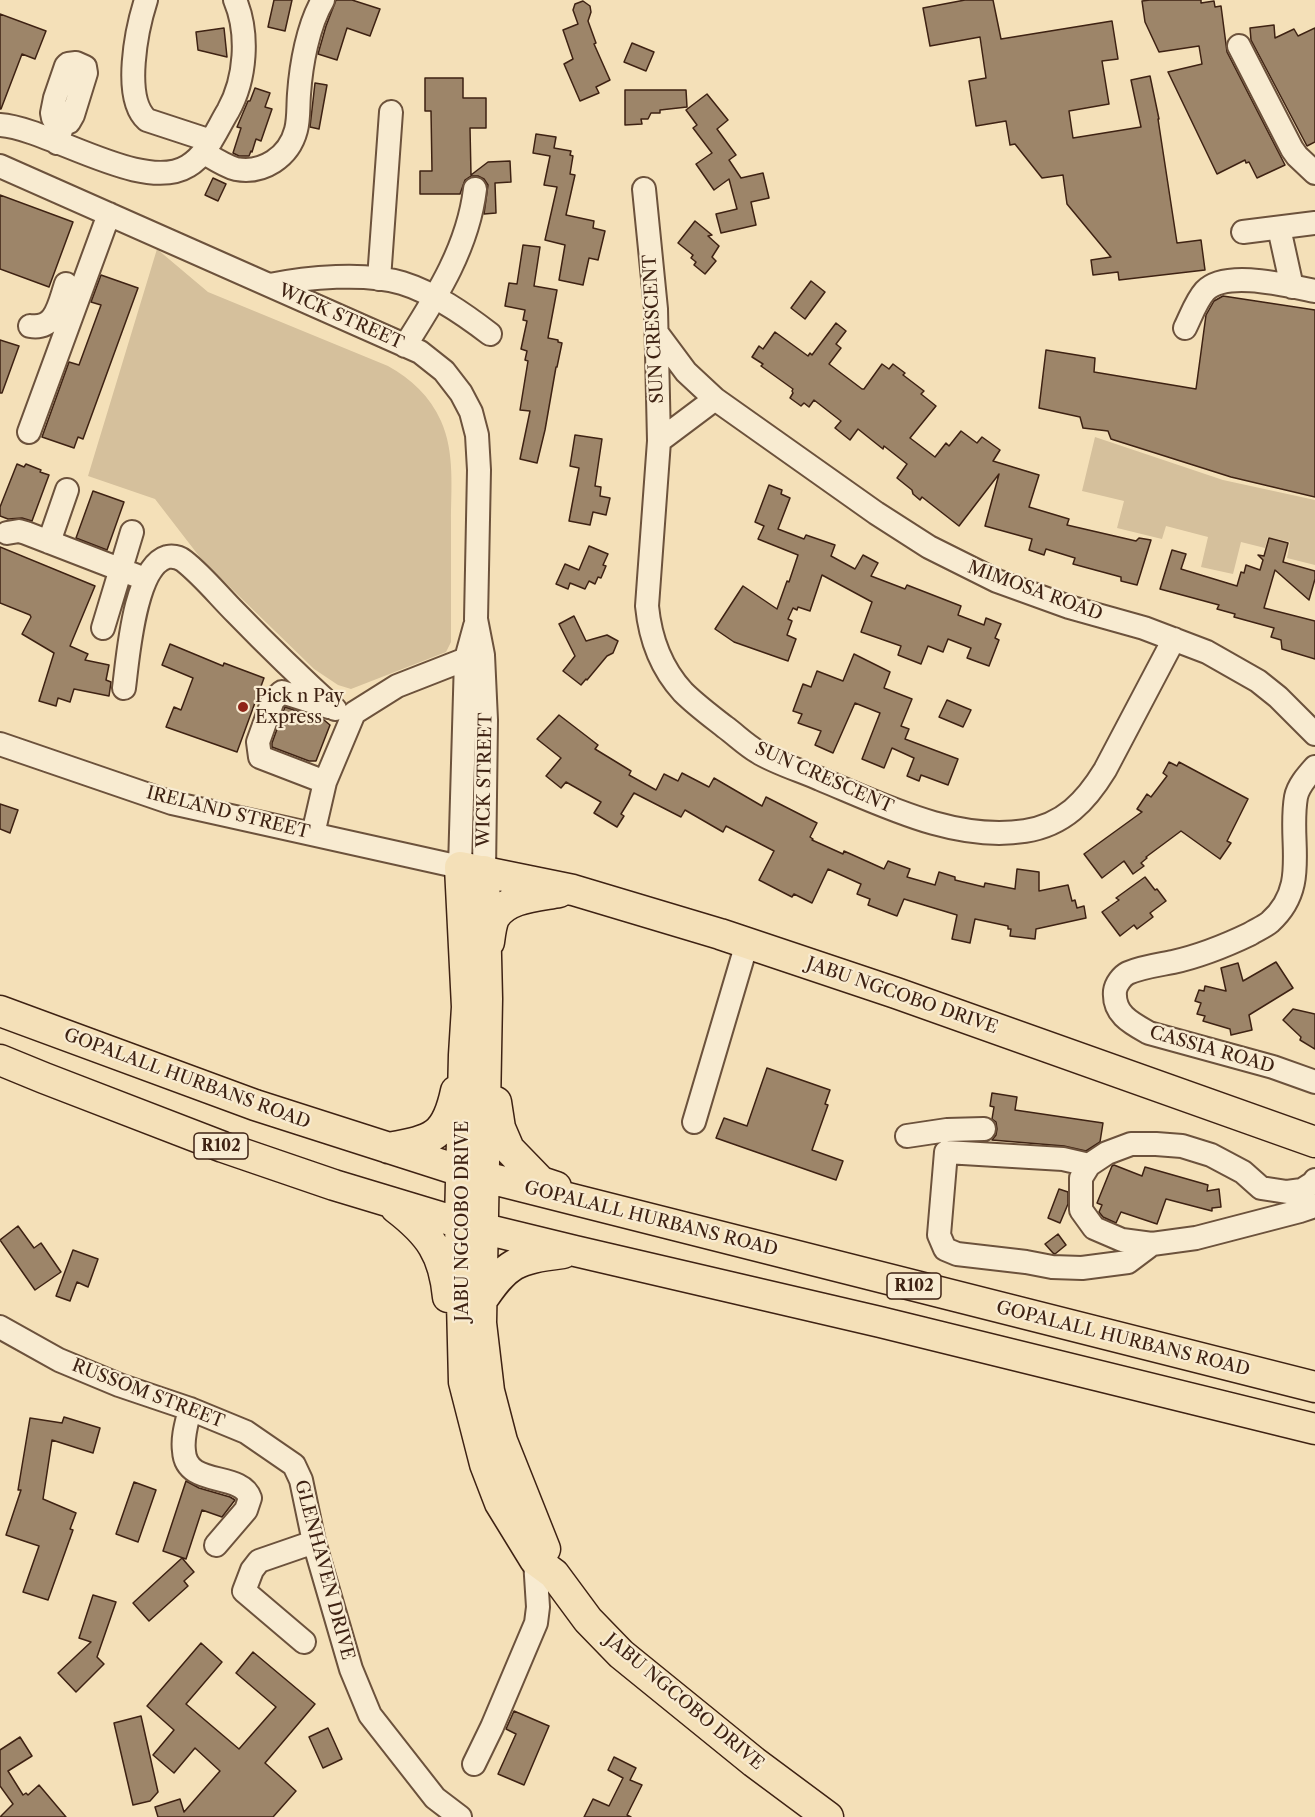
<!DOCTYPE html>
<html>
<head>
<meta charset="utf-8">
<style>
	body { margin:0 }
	canvas { display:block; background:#f4e0b8 }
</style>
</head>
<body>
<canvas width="1315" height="1817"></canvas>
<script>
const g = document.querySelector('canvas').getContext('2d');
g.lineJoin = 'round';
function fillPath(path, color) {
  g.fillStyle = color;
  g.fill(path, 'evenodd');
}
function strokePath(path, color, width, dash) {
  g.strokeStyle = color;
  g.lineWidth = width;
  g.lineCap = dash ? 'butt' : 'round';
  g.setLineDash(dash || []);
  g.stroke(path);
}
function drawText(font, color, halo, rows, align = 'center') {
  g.font = font + ' "Libre Caslon Text",serif';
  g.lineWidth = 4.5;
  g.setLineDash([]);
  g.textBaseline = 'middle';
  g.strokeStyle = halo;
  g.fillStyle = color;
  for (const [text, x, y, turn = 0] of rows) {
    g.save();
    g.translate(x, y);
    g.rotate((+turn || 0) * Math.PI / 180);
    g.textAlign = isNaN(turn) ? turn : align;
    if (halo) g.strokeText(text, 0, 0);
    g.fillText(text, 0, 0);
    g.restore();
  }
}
fillPath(new Path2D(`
	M157 249 208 292 388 366C411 379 430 396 441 421 455 452 451 489 451 522 451 562 451 602 451 642L446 652 351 689 338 685 314 669 202 560 155 499 88 476Z
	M1095 437 1223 480 1315 500V565L1287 558 1290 542 1268 537 1265 548 1241 542 1233 574 1201 567 1208 537 1166 526 1162 539 1117 528 1124 501 1082 491Z`), '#d5c09c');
const building = new Path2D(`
	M274 0H292L285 31 268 27Z
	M336 0H352L380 9 370 36 347 28 337 60 318 54 326 26Z
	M965 0H993L1001 39 1112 21 1118 59 1102 61 1109 104 1069 111 1073 138 1141 127 1131 80 1150 76 1159 119H1158L1177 243 1201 240 1205 270 1119 280 1118 272 1093 275 1091 260 1111 257 1067 204 1063 175 1042 178 1015 144 1010 145 1006 121 976 126 969 81 986 78 980 37 930 46 923 8Z
	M1150 0H1201V3L1214 1 1215 7 1221 6 1227 52 1285 165 1257 178 1249 162 1246 163 1245 160 1217 174 1168 72 1202 64 1199 46 1159 52 1145 22 1142 1Z
	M583 1 590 6 591 12 588 21 596 43 594 44 610 80 596 87 599 93 580 101 564 64 573 59 563 30 578 24 573 10 575 4Z
	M0 14 46 31 35 59 22 54 1 109H0Z
	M1274 25 1275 38 1294 29 1298 36 1315 28V142L1307 146 1251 40 1250 28Z
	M224 28 227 57 198 50 196 32Z
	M632 43 654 52 646 71 624 62Z
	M425 78H463V98H486V128H470L471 175 488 162 510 161 511 182 495 183 496 213 484 214 488 185 484 179 478 176H471L465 180 460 194H420V171H432L431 111H425Z
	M315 83 327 85 319 129 310 127Z
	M255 88 270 93 265 107 272 109 261 141 256 139 252 152 251 151 249 156H239L233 153 241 128 237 127 248 101H250Z
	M625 90H686L687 107 660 110V113H651L648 119H641L642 124 625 125Z
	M707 94 728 120 717 129 736 155 729 160 741 178 763 173 769 198 751 202 756 225 721 233 716 214 737 209 729 179 714 190 696 164 712 153 693 128 697 125 686 110Z
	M536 134 556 137 554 148 571 151 570 155 573 156 570 174 575 175 566 215 594 221 593 228 605 231 598 260 589 258 583 285 559 280 565 245 545 240 557 187 544 185 550 156 533 153Z
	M213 178 226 184 218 201 205 195Z
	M0 195 73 222 49 287 0 269Z
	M695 221 712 235 708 236 719 246 712 257 716 261 705 274 694 265 696 262 691 258 693 255 678 243Z
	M523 245 540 247 534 286 557 290 548 338 558 340V342L562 343 557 367H556L545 430 537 463 520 459 530 411 520 410 528 361 525 360 527 351 521 349 527 321 523 320 525 310 505 306 509 283 517 284Z
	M101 275 138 288 83 439 78 437 74 448 42 437 69 362 79 365 101 305 91 302Z
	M811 281 825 292 805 319 791 308Z
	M1223 296 1315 310V497L1231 477 1111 439 1108 431 1083 428 1080 417 1039 408 1046 350 1095 358 1094 372 1196 389 1206 315 1214 301Z
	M836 323 846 331 836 344 841 348 829 364 862 389H864L882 364 889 369 893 364 905 373 903 375 924 391 921 394 936 406 910 438 935 457 946 443 949 446 961 431 977 443 982 437 1000 450 993 461 1039 475 1029 507 1069 519 1067 525 1136 541 1139 538 1151 540 1137 585 1121 581V577L1073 564 1075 558 1046 549 1044 555 1029 550 1032 539 985 526 999 474 959 526 922 497 920 500 913 494 912 490 897 478 907 464 884 446 883 449 858 429 850 440 835 428 841 421 814 400 809 407 804 403 801 406 790 398 793 393 792 391 793 389 761 366 763 364 752 357 759 346 763 349 775 332 808 356 810 353 812 355Z
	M0 340 19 346 2 393H0Z
	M575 435 602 439 595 486 601 487 600 496 610 498 606 515 593 512 590 525 569 521 579 468 570 466Z
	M17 464 24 467 26 464 41 470 40 472 49 475 32 521 22 518 8 519 0 516V507Z
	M769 485 782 490 781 494 790 498 778 529 804 539 806 535 835 545 831 556 855 569 863 555 878 563 871 576 905 589 907 585 961 606 958 615 984 625 986 618 1001 624 995 638 999 640 989 666 967 658 971 648 948 639 943 652 928 646 921 664 898 655 901 646 861 632 872 602 822 575 810 611 798 607 797 610 793 608 788 619 792 621 787 635 796 639 788 661 734 642 715 629 743 586 777 609 787 581 789 582 798 555 758 539 764 526 755 522Z
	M93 491 124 502 107 550 76 538Z
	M1269 538 1288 543 1283 562 1315 571V579L1309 600 1275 570 1264 608 1315 621V659L1282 649 1281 640 1271 637 1274 628 1234 617 1235 614 1217 609 1219 605 1160 589 1172 550 1186 554 1181 569 1237 586 1241 572 1244 573 1246 565 1260 570 1263 560 1258 555 1264 556Z
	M589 546 608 554 603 565 606 566 601 578 598 577 595 584 589 581 585 589 570 583 568 589 556 584 565 564 579 570Z
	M0 547 95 586 70 646 88 654 85 660 109 665 106 680 111 682 109 696 74 689 70 702 58 698 56 706 39 701 54 653 22 634 31 617 30 615 0 603Z
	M574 616 586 641 607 635 618 641 613 653 607 656 587 680 586 679 581 685 563 671 575 656 559 624Z
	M170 644 223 666 224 663 264 678 237 752 166 727 174 707 181 710 193 678 162 665Z
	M854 654 890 672 884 688 912 699 901 726 909 729 905 739 958 759 948 785 921 775 919 781 907 776 914 758 892 748 884 768 862 759 880 713 855 703 833 753 815 745 821 731 798 723 802 714 793 711 803 684 811 687 817 671 843 681Z
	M947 700 971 710 963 727 939 717Z
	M285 707 324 720 330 725 316 761H309L272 747V743Z
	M559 715 598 745 595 749 631 771 629 775 656 790 664 774 678 781 682 773 709 787 714 778 762 806 766 797 817 823 810 837 813 839 812 840 843 854 844 851 884 869 888 861 910 869 907 877 935 885 939 872 955 877V880L984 887 985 883 1015 889 1017 869 1039 872V891L1068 885 1072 901 1075 900 1077 908 1084 906 1086 918 1036 929 1035 939 1010 936 1011 929H1008V926L975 919 970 943 952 939 957 915 904 899 897 916 868 905 870 899 857 894 861 884 828 869 812 903 794 894 792 897 759 880 774 851 726 826 723 832 685 810 681 817 634 793 621 814 624 816 617 827 594 813 601 802 566 782 561 788 546 776 561 758 537 739Z
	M1169 762 1177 766 1179 762 1248 799 1227 841 1231 843 1220 859 1181 831 1146 857 1147 858 1141 863 1144 866 1133 874 1124 861 1102 878 1084 854 1142 812 1137 809 1147 794 1151 797 1167 776 1163 773Z
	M0 804 18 810 10 833 0 829Z
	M1145 877 1155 890 1157 889 1166 901 1150 913 1153 917 1137 929 1134 925 1120 936 1102 912 1119 900 1116 898Z
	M1276 962 1293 988 1249 1015 1252 1030 1231 1035 1230 1029 1203 1021 1205 1016 1197 1014 1201 1003 1195 1001 1199 990 1204 991 1205 986 1226 991 1221 968 1238 963 1243 981Z
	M1293 1009 1315 1014V1049L1300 1040 1301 1037 1283 1020Z
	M767 1068 830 1090 825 1104 828 1105 812 1150 843 1161 836 1180 716 1138 724 1118 747 1126Z
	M992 1093 1017 1097 1015 1110 1103 1123 1100 1142 1086 1151 1064 1146 992 1140 996 1135 997 1129 996 1122 992 1119 994 1107 990 1106Z
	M1114 1165 1142 1176 1145 1167 1208 1185 1207 1191 1219 1189 1221 1207 1212 1208V1211L1166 1199 1157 1224 1121 1212 1116 1223 1103 1217 1099 1212 1102 1205 1097 1203 1112 1166Z
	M1059 1189 1068 1192V1204L1060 1223 1048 1218Z
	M18 1226 34 1248 41 1243 61 1272 35 1290 0 1240Z
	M1058 1234 1066 1245 1055 1254 1053 1253 1045 1244Z
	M73 1250 98 1259 88 1287 77 1282 70 1301 56 1296Z
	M64 1417 100 1428 93 1453 52 1440 43 1499 76 1513 70 1529 73 1530 48 1600 23 1592 39 1546 6 1535 21 1490H18L30 1418 62 1423Z
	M186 1481 199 1488 230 1497 235 1500 222 1517 202 1510 186 1559 163 1551Z
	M134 1482 156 1490 138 1542 116 1534Z
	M182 1558 194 1572 184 1581 188 1586 149 1621 133 1603Z
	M93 1595 116 1602 97 1657 104 1664 76 1692 58 1673 91 1642 79 1638Z
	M201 1643 222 1662 186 1704 239 1749 276 1707 236 1673 253 1652 315 1704 265 1763 296 1791 273 1817H158L155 1807 180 1799 184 1812 220 1771 195 1748 174 1773 153 1755 174 1730 147 1706Z
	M514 1711 549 1726 524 1785 498 1774 516 1734 506 1729Z
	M141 1716 158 1792 150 1801 133 1805 114 1723Z
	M328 1728 342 1759 323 1768 309 1737Z
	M20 1737 32 1756 8 1771 23 1795 26 1793 28 1795 39 1785 66 1817H0L13 1804 0 1786V1750Z
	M614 1757 636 1768 630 1780 642 1785 627 1815 631 1817H584L593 1799 609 1806 623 1778 608 1770Z`);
fillPath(building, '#9d8569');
strokePath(building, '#3e2213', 1.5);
const minor = new Path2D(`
	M146 0C137 28 122 98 147 120L211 141
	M1239 46 1292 149 1297 156 1315 173
	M0 125C48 128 143 194 188 166 207 155 217 129 228 111 246 79 249 33 235 0
	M57 143 63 124 69 122 73 115 86 73 85 67 76 63 68 64 66 66 55 98 52 113 53 118 63 124
	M203 152C213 158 225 166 236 169 263 174 289 157 296 130 299 119 298 106 299 94 301 65 308 25 323 0
	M0 166 420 352 444 371 461 393 471 412 477 435 479 470 476 619 483 655 486 720 484 871
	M644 189 656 309 659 441 647 606C650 637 661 668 683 692 696 705 711 716 725 727 736 735 746 745 758 752 773 762 802 771 820 779 883 805 955 842 1025 831 1064 825 1086 801 1105 770L1174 639
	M1279 228 1292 287
	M1243 232 1315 223
	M379 279 391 112
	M270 285C307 277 366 272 402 283 434 293 464 314 490 334
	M30 326C56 330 59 304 66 284
	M1185 328C1191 316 1196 301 1205 291 1226 269 1289 286 1315 291
	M657 333 686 372 715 399 876 513 929 547 997 581 1069 607 1144 628 1207 652 1258 681 1278 697 1315 734
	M405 346C436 297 468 248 475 189
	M29 432 109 214
	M659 441 715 399
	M7 533 19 531 26 533 145 579
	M49 542 67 490
	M103 628 132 532
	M124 688C128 658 134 567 167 557 173 556 179 557 184 561 203 576 219 596 236 613 268 646 301 678 335 709
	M0 744 172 803 460 867 466 659 475 626
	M1315 767C1307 776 1298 786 1296 797 1288 843 1310 886 1270 922 1264 927 1256 930 1250 934 1225 946 1200 956 1173 962 1158 965 1142 967 1128 973 1122 976 1116 984 1115 991 1113 1014 1131 1023 1149 1033L1273 1067 1315 1082
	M325 782 260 757 258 742 273 700 282 692 329 707
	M313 834 325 782 354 713 397 686 466 659 479 656
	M694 1122 747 943
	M907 1136 947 1130 984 1129
	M1089 1165 1063 1159 946 1152 939 1235 945 1249 957 1254 1026 1262 1052 1267 1082 1268 1128 1262 1152 1244
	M1315 1180 1313 1183 1302 1190 1287 1192 1261 1188 1243 1172 1211 1155 1182 1146 1156 1144H1131L1107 1153 1089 1165 1081 1178V1210L1094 1228 1122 1240 1152 1244 1196 1238 1300 1211 1315 1206
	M0 1327 59 1360 119 1385 190 1409 246 1432 294 1465 301 1480 314 1542 351 1669 370 1715 435 1798 460 1817
	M190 1409C187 1422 182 1437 184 1451 186 1488 241 1471 250 1498L246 1510 216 1545
	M304 1642 244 1591 252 1570 259 1561 314 1542
	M474 1764 492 1727 536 1623 538 1607 535 1560`);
const major = new Path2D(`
	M484 871 487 999 481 1323 489 1391 502 1441 545 1549
	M489 942C490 934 491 925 494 918 506 897 538 896 559 892
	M0 1011 255 1105 461 1171 1315 1387
	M0 1060 44 1078 223 1147 334 1185 460 1223 575 1251 880 1322 1315 1429
	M496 1102 500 1128 509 1149 541 1182 556 1187
	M388 1148C432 1140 446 1138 456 1091
	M396 1208C430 1234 444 1254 448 1297
	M480 1303C507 1262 516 1259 563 1253
	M828 1817 754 1762 621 1654 588 1620 554 1574 535 1560 500 1503 485 1464 464 1382 460 1223 464 1055 467 1007 460 867 573 890 720 934 896 993 1315 1142`);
strokePath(minor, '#6c523c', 26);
strokePath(major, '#3e2213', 33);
strokePath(minor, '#f8ebd1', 22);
strokePath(major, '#f4e0b8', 30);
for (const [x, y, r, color] of [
	[243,707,6,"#8f2418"]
]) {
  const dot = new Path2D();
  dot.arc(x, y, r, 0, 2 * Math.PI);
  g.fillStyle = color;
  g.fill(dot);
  strokePath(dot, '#f8ebd1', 2);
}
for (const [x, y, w] of [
	[221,1146,54],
	[914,1286,54]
]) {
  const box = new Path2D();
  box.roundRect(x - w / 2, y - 13, w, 26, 4.5);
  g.fillStyle = '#f8ebd1';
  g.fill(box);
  strokePath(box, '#3e2213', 1.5);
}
drawText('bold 16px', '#3e2213', null, [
	["R102",221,1146],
	["R102",914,1286]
]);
drawText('18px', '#3e2213', '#f8ebd1', [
	["WICK STREET",341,317,24],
	["SUN CRESCENT",654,329,-93],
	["MIMOSA ROAD",1035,591,20],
	["SUN CRESCENT",824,778,24],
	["WICK STREET",485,780,-89],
	["IRELAND STREET",228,813,14],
	["JABU NGCOBO DRIVE",902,996,19],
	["CASSIA ROAD",1212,1050,16],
	["GOPALALL HURBANS ROAD",187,1079,20],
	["GOPALALL HURBANS ROAD",651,1219,14],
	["JABU NGCOBO DRIVE",463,1221,-90],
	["GOPALALL HURBANS ROAD",1123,1339,14],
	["RUSSOM STREET",148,1394,21],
	["GLENHAVEN DRIVE",324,1570,75],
	["JABU NGCOBO DRIVE",684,1702,40]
]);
drawText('18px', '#3e2213', '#f8ebd1', [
	["Pick n Pay",255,697],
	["Express",255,718]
], 'left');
</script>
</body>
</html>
